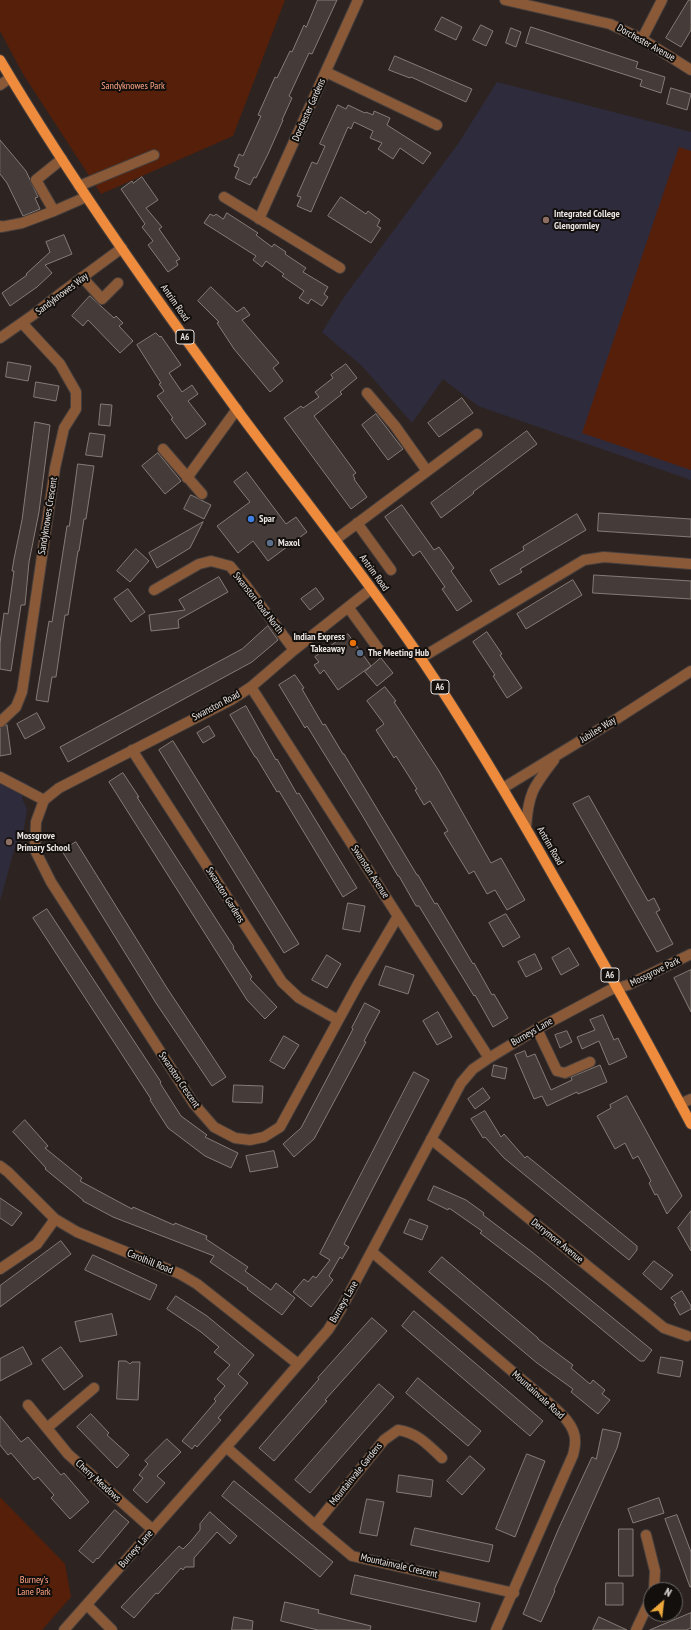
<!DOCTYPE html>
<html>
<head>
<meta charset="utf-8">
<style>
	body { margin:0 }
	#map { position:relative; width:691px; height:1630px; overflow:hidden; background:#2d2422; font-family:"PT Sans Narrow",sans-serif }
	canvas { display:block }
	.north { position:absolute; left:643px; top:1582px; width:40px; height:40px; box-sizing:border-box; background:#120f0d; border:1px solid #686462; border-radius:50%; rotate:28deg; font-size:11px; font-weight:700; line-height:16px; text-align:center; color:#e9e4e2 }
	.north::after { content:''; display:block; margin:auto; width:14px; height:18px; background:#eda83b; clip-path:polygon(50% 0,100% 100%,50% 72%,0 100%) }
</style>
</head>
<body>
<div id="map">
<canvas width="691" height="1630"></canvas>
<div class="north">N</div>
</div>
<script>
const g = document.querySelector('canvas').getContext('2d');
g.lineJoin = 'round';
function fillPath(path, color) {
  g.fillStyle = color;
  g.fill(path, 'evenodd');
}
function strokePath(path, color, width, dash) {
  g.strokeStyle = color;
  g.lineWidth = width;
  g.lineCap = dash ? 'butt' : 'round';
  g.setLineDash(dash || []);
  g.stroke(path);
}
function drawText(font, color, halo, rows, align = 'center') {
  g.font = font + ' "PT Sans Narrow",sans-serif';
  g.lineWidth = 4;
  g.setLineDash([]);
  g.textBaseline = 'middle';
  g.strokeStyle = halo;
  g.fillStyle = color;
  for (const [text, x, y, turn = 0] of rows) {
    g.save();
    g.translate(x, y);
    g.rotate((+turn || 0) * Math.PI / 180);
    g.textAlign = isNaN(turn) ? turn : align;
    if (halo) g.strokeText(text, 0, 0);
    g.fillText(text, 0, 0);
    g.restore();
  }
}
fillPath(new Path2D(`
	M497 82 691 132V480L478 406 443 379 412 423 362 366 322 332 344 297 458 144Z
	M0 771 30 785 22 798 27 809 23 834 14 850 0 901Z`), '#2e2b3c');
fillPath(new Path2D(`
	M0 0H285L233 136 101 194 23 74 0 31Z
	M679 147 691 151V470L582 433Z
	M0 1497 65 1564 71 1597 42 1630H0Z`), '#551f0a');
const building = new Path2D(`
	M318 0H337L312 54 309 53 289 96 292 98 282 120H283L268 154 256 178 254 177 250 185 235 178 239 168 234 166 239 154 243 156 261 116 258 115 275 77 277 78 290 51 292 52 304 25 306 27Z
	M689 0H691V30L681 47 666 38Z
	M442 17 462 27 456 40 435 30Z
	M481 25 493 31 486 46 473 40Z
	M531 27 638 62 636 68 665 77 661 93 640 86 642 80 526 43Z
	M511 28 521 32 516 47 506 43Z
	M395 56 472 89 466 102 411 77 410 78 389 70Z
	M671 88 691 94 687 110 667 104Z
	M338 105 346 109 348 105 365 113 366 112 373 115 374 111 390 118 387 125 431 153 423 164 400 148 393 159 378 149 382 143 370 138 373 131 354 122 351 129 348 127 311 212 297 206 301 197 297 196 312 162 317 164 325 146 320 144Z
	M0 140 26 171 38 197 35 198 40 209 23 216 7 183 0 174Z
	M142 177 158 200 146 208 162 227 159 229 180 259 176 261 178 265 168 272 148 245 153 241 142 227 145 224 121 189 132 181 133 183Z
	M341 197 366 214 368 211 380 220 377 226 381 228 371 243 328 216Z
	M227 213 258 233 256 235 272 247 274 244 286 252 285 254 306 268 303 272 328 287 324 294 328 297 322 306 311 299 308 304 299 298 304 291 282 276 284 274 266 261 262 267 253 260 256 256 204 223 210 214 214 216 216 214 223 219Z
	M64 235 72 254 45 265 52 273 37 287 10 306 2 293 27 275 26 274 50 252 46 242Z
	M211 287 237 312 244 307 250 315 242 320 279 363 273 368 283 381 270 392 234 349 217 323 219 322 198 301Z
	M90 296 114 318 116 316 123 323 119 326 133 341 120 353 88 320 83 326 72 316Z
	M156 333 160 337 161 336 181 365 169 373 182 392 192 385 198 394 188 401 206 424 186 439 171 419 173 418 157 396 164 391 159 384 161 383 137 345Z
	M8 362 31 366 28 381 6 377Z
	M346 364 357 378 340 392 342 394 314 416 356 473 353 475 355 479H354L367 497 351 509 284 418 301 406 303 408 319 397 315 392 333 378 331 375Z
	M36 382 59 386 56 401 34 397Z
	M462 398 473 413 439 437 428 423Z
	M101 404 112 405 110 426 99 425Z
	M376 414 403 449 388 460 362 425Z
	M35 422 50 425 39 512 29 562 25 605H21L11 671 0 669V643L4 613 8 614 14 571H12L14 559 22 520Z
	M527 431 537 444 473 492 474 493 441 518 431 503Z
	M90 433 105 435 102 457 86 455Z
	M158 453 181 481 165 494 142 466Z
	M78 464 94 466 86 519H84L79 551H78L68 615H65L56 677H52L48 702 36 700 49 621 52 622 67 526H69Z
	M247 472 286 524 296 517 307 532 268 561 253 541 238 553 217 526 250 502 234 482Z
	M191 495 211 505 204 519 184 509Z
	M402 505 434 550 439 547 454 568 451 571 472 601 457 611 442 589 445 587 420 551 413 556 385 517Z
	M599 513 691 519V537L598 531Z
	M577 514 586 530 520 569 522 572 499 585 490 570 524 550 523 547Z
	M203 522 190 548 157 568 149 553Z
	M136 549 149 561 130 582 117 571Z
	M594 575 691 581V599L593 593Z
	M219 577 228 592 178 620 179 628 151 631 149 615 185 610 179 600Z
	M573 580 582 595 526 629 517 614Z
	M316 588 324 599 310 610 301 599Z
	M128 589 145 612 131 622 114 599Z
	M268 626 278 640 252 662 68 762 60 747 242 649Z
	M487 632 502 654 500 655 522 688 507 698 493 676 495 675 473 642Z
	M348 634 371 666 338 690 324 670 320 674 314 665 319 662 315 657Z
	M381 658 393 673 377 686 365 672Z
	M295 675 304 688 302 689 323 725 325 724 343 754H344L417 875H418L435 904 437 903 473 964 474 963 492 995 494 994 508 1018 493 1027 475 995 474 996 419 906H416L399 876H398L362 815 307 726 305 728 279 685Z
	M385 687 396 701 394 702 439 771 491 863 501 858 525 900 507 910 495 890 487 894 474 871 469 874 444 833 448 831 430 801 424 805 415 790 417 789 396 756 394 758 376 730 384 724 367 701Z
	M246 706 276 760 277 759 297 794 299 793 357 888 343 897 279 791 277 792 256 757H255L230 715Z
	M37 713 45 728 25 739 17 724Z
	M7 725 11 754 0 756V728Z
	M209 726 215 736 203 743 197 733Z
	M173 741 299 944 284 953 159 750Z
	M123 773 139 797H137L234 947 233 948 252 977 250 979 277 1007 265 1019 247 1000 109 782Z
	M589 796 648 901 654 898 660 910 656 912 673 944 657 952 573 804Z
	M76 842 167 988 226 1077 212 1086 156 1003 62 851Z
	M348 903 365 906 360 932 343 929Z
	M47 909 161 1082 160 1083 181 1116 207 1135 205 1137 238 1153 231 1168 205 1156 168 1128 150 1100 151 1099 33 918Z
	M506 914 520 937 503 947 489 923Z
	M569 948 579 965 561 975 552 958Z
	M535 954 542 969 526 977 518 962Z
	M327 955 341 964 327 988 312 980Z
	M386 966 414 975 408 994 379 985Z
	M691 970V1012L674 978Z
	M365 1003 380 1011 364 1041 366 1042 314 1139 294 1157 283 1144 301 1128 353 1029 352 1028Z
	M438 1012 452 1037 437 1045 423 1021Z
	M603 1015 614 1040 618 1038 627 1057 609 1065 599 1041 582 1049 577 1037 595 1030 590 1020Z
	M567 1031 572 1042 560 1048 555 1035Z
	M284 1036 299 1045 284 1069 270 1061Z
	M525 1051 527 1057 535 1054 551 1090 572 1080 571 1077 600 1065 607 1082 578 1094 577 1092 547 1106 542 1096 534 1099 515 1055Z
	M494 1065 507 1068 505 1079 492 1076Z
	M414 1072 429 1080 344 1244 349 1247 342 1259 340 1257 329 1276 333 1280 311 1307 293 1292 304 1279 308 1282 313 1276 316 1278 330 1260 320 1254Z
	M234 1085 263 1086 262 1103 233 1102Z
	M483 1088 490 1098 475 1109 468 1099Z
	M627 1096 682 1196 667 1214 657 1194 655 1195 649 1183 651 1181 638 1156 633 1159 625 1143 615 1149 597 1116 611 1108 610 1105Z
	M485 1111 501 1137 504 1134 525 1158 527 1156 637 1246V1250L629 1260 504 1158 485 1137 483 1138 471 1119Z
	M25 1120 48 1146 45 1148 82 1178 80 1181 132 1209 133 1207 174 1225 175 1223 207 1236 206 1239 248 1267 245 1271 271 1290 276 1283 295 1298 282 1315 247 1289 248 1288 210 1262 214 1256 113 1217 83 1201V1200L45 1169 46 1168 13 1132Z
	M274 1151 278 1167 250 1172 246 1156Z
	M434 1186 466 1200 484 1213 483 1215 532 1252 652 1350 644 1361H640L547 1284 480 1233 482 1231 449 1208 448 1210 428 1200Z
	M0 1198 22 1213 12 1226 0 1218Z
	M691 1211V1251L678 1228Z
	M410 1219 428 1226 422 1240 404 1233Z
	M61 1241 71 1254 0 1307V1286Z
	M93 1255 157 1285 150 1300 85 1270Z
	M442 1257 538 1338V1339L573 1365 571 1368 590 1384 593 1380 605 1390 602 1394 610 1400 598 1414 571 1392 573 1389 537 1363 429 1272Z
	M654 1261 673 1275 661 1290 643 1274Z
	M682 1291 691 1306V1309L680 1315 674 1304 676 1303 671 1298Z
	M176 1296 207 1316 254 1355 238 1374 248 1383 218 1418 221 1420 197 1447 195 1445 192 1449 182 1441 216 1401 214 1399 225 1386 217 1379 230 1365 214 1352 219 1347 201 1332 167 1309Z
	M414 1311 543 1421 530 1436 402 1326Z
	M112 1314 117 1335 80 1342 75 1322Z
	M372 1318 387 1331 325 1400 327 1401 274 1461 259 1448 319 1379 318 1378Z
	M23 1347 32 1364 0 1381V1359Z
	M61 1347 83 1376 64 1390 42 1360Z
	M661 1357 683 1361 680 1377 658 1373Z
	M119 1361H126L130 1364 132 1362H140L138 1400 117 1399Z
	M418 1378 481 1431 468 1446 406 1393Z
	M379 1384 394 1397 310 1493 295 1480Z
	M91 1414 109 1433 107 1435 129 1455 117 1468 77 1427Z
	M0 1416 21 1442 28 1437 61 1475 64 1473 89 1502 70 1519 51 1498 54 1495 38 1477 34 1480 11 1453 8 1455 0 1445Z
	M603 1429 621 1433 617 1448 554 1590 555 1591 541 1622 523 1614 558 1530 592 1457 596 1459Z
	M167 1439 181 1452 157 1476 165 1483 147 1503 133 1490 143 1478 139 1475 148 1464 145 1461Z
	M527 1454 545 1461 515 1537 496 1529Z
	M470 1456 485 1469 462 1495 447 1481Z
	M399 1475 433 1480 431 1497 397 1492Z
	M234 1481 333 1562 320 1577 222 1496Z
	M659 1498 664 1513 633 1523 628 1509Z
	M367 1499 384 1502 377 1536 360 1533Z
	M115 1510 129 1522 98 1559 97 1558 93 1563 79 1551Z
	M210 1512 237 1536 230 1544 217 1532 194 1558V1567H185L183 1570 181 1568 158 1594 156 1593 134 1618 121 1607 179 1546 183 1549 191 1541 200 1530V1524Z
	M677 1515 691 1552V1587H690L665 1519Z
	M415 1528 493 1545 489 1562 411 1545Z
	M619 1529H633V1576H619Z
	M355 1575 480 1603 476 1622 351 1594Z
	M606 1583H623V1605H606Z
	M285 1602 319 1610 318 1613 371 1626 370 1630H318L281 1621Z
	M691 1613V1628L686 1630H650Z
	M234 1617 253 1621 252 1630H232Z
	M599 1617 627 1630H593Z`);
fillPath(building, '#453c39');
strokePath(building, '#857b77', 1);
const minor = new Path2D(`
	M505 0 610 24 642 39 691 70
	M642 39 662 0
	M326 72 437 125
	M0 85 10 78
	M62 159 36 180 54 211 86 197
	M79 186 154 155
	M224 197 340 268
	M259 219 358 0
	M0 226 1 227 22 223 54 211
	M82 277 102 299 118 283
	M0 338 33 315 65 290 122 248
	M367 393 395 426 427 471
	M163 449 202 494
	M187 478 237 409
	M357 523 391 570
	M335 540 477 434
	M154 590 199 564 211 561 230 566 247 587 294 650
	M348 607 380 651
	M421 658 584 560 604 557 691 564
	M251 687 489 1058
	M0 722 16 707 22 692 55 468 64 428 76 409V392L60 364 22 323
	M132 750 282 982 299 998 338 1020
	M0 777 44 800
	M503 788 618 718 691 671
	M44 800 36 822 35 850 51 882 194 1104 214 1127 235 1138 250 1140 264 1137 280 1127 358 984 398 916
	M44 800 59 788 231 700 251 687 294 650 371 589
	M526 828C528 794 533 787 554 760
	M537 1029 557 1071 565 1073 590 1062
	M680 1104 691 1099
	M431 1139 664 1328 687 1336
	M0 1166 8 1172 55 1219 77 1232 180 1274 197 1284 298 1364
	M372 1252 540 1395C553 1407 577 1423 575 1443 575 1447 574 1451 573 1455L496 1630
	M0 1269 37 1244 55 1219
	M28 1405 68 1454 153 1530
	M47 1428 94 1388
	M226 1447 315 1525 352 1556 514 1593
	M315 1525 384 1440 398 1430C418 1433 428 1445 442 1458
	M646 1535 655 1571 654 1590
	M87 1605 112 1630
	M64 1630 251 1419 328 1330 341 1309 461 1083 473 1069 489 1058 537 1029 610 990 628 985 691 954
	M636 1630 651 1598`);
const major = new Path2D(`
	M0 60C73 183 156 299 240 414 301 496 365 576 422 660 471 733 515 808 558 884 604 963 648 1043 691 1124`);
strokePath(minor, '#473f3d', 12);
strokePath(major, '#473f3d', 12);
strokePath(minor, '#8a5a38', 10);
strokePath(major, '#ee8b3c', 10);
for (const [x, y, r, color] of [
	[546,220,4,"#8d6e63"],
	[251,519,4,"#3f7fe0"],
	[270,543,4,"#5c6f8a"],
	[353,643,4,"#e8710a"],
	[360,653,4,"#5c6f8a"],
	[9,842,4,"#8d6e63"]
]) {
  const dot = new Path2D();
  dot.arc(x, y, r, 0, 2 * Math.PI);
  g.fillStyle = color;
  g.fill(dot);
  strokePath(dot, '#120f0d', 1.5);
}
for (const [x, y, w] of [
	[185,337,18],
	[440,687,18],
	[610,975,18]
]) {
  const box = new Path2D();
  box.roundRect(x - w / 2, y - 7, w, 14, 3);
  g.fillStyle = '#120f0d';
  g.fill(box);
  strokePath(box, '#e9e4e2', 1);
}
drawText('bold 9px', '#e9e4e2', null, [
	["A6",185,337],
	["A6",440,687],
	["A6",610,975]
]);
drawText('10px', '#e9e4e2', '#120f0d', [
	["Dorchester Avenue",646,43,29],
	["Dorchester Gardens",309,110,-66],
	["Sandyknowes Way",62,294,-37],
	["Antrim Road",175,303,55],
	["Sandyknowes Crescent",48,516,-81],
	["Antrim Road",374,573,54],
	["Swanston Road North",258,603,52],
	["Swanston Road",216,706,-28],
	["Jubilee Way",598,730,-32],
	["Antrim Road",550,846,60],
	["Swanston Avenue",370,872,57],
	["Swanston Gardens",225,895,58],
	["Mossgrove Park",655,972,-26],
	["Burneys Lane",532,1032,-30],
	["Swanston Crescent",179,1080,56],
	["Derrymore Avenue",557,1241,39],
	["Carolhill Road",150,1262,22],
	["Burneys Lane",344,1302,-60],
	["Mountainvale Road",538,1395,42],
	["Mountainvale Gardens",356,1474,-51],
	["Cherry Meadows",98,1481,42],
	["Burneys Lane",136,1549,-49],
	["Mountainvale Crescent",399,1566,13]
]);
drawText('10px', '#ffa383', '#120f0d', [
	["Sandyknowes Park",133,86],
	["Burney's",34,1580],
	["Lane Park",34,1592]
]);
drawText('bold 10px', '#e9e4e2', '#120f0d', [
	["Integrated College",554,214],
	["Glengormley",554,226],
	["Spar",259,519],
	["Maxol",278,543],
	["Indian Express",345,637,"right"],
	["Takeaway",345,649,"right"],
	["The Meeting Hub",368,653],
	["Mossgrove",17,836],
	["Primary School",17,848]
], 'left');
</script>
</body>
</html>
